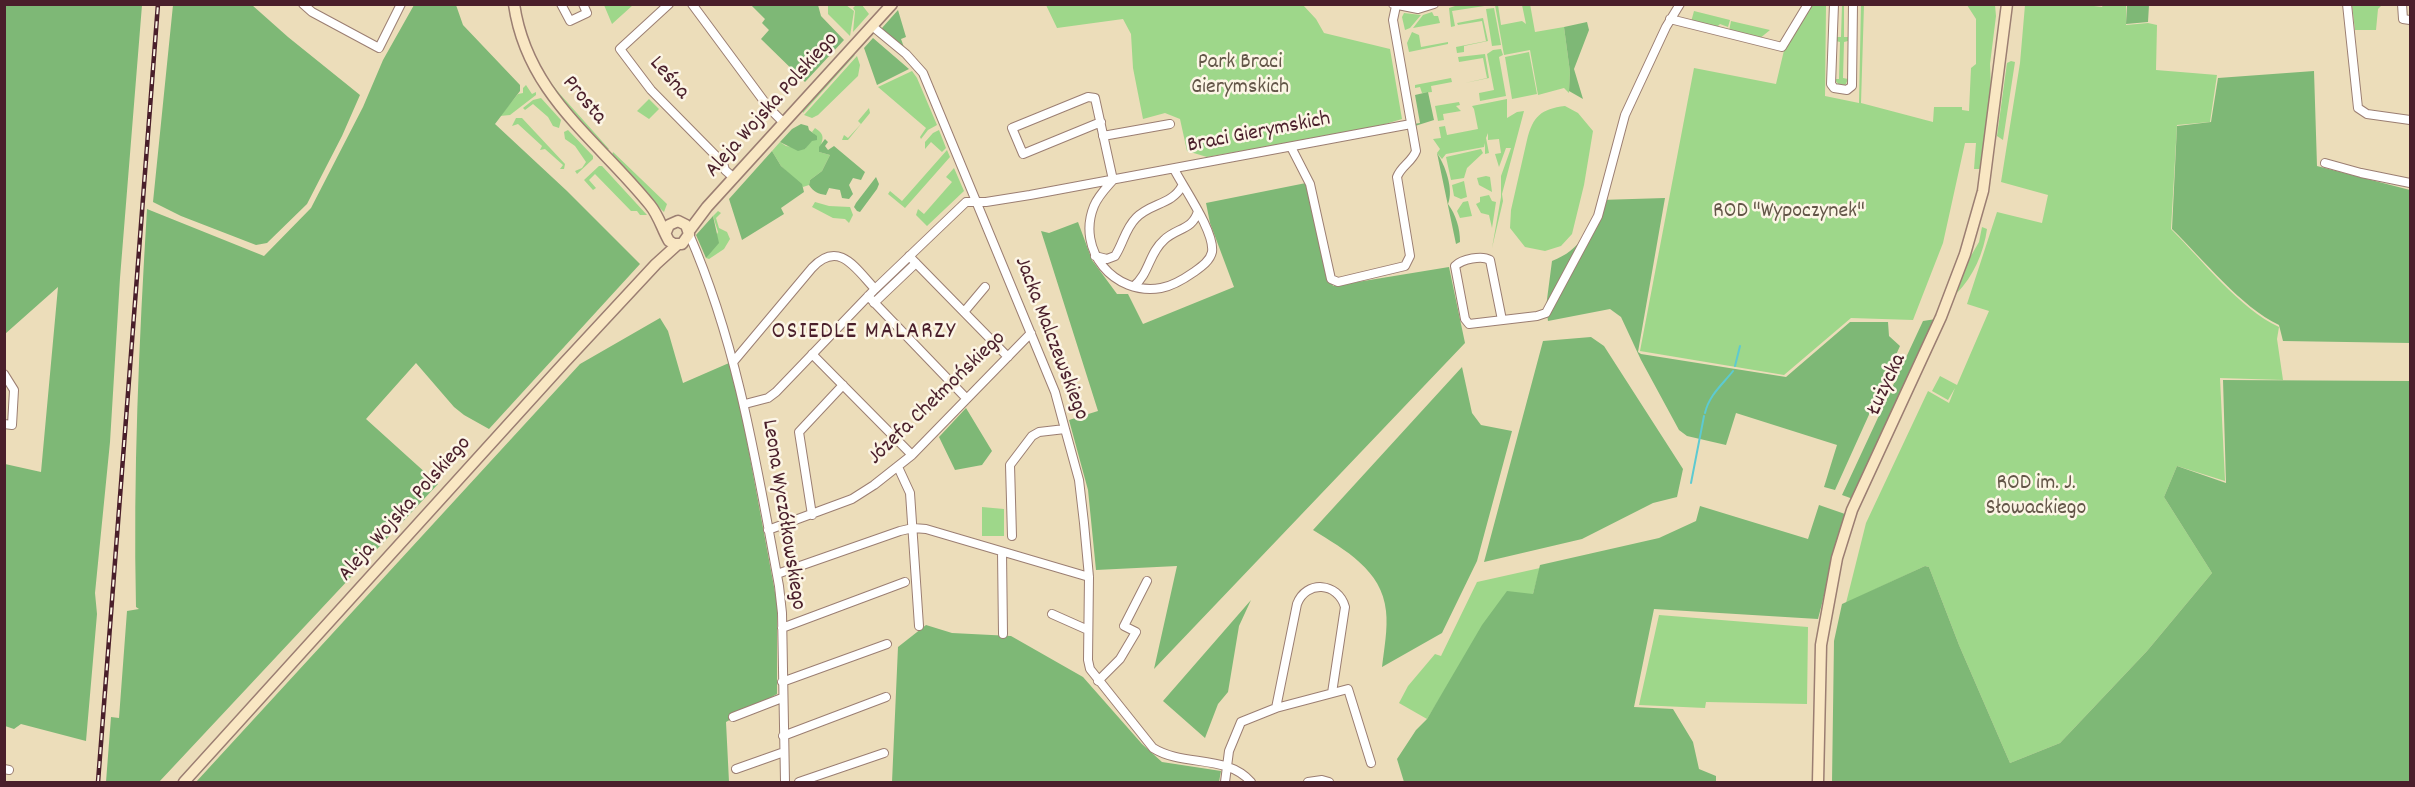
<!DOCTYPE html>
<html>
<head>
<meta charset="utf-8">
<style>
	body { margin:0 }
	#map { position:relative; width:2415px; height:787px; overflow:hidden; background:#ecddba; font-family:Dekko,sans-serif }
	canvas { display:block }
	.frame { position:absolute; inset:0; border:6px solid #4a1f2b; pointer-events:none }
</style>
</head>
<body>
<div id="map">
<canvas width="2415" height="787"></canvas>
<div class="frame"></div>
</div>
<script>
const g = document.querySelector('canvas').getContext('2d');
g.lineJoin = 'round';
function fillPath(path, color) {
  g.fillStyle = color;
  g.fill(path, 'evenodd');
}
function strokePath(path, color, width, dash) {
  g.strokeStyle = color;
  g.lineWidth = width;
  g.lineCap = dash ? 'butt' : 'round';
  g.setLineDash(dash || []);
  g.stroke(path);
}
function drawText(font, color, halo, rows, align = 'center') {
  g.font = font + ' Dekko,sans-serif';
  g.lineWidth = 5;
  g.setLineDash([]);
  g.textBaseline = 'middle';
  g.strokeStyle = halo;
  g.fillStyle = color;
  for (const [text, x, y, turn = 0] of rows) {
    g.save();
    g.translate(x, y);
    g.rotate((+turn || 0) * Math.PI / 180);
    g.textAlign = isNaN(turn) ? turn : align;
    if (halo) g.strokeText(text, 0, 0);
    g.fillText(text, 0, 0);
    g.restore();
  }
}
fillPath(new Path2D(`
	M1530 4 1535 32 1564 27 1570 72 1569 93 1564 88 1538 95 1530 50 1504 55 1495 5H1498L1501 25 1522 21 1526 24 1522 5Z
	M2078 4 2102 7 2103 5H2126V25L2148 23 2157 25 2156 70 2217 75 2210 122 2177 125 2171 229C2202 260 2240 309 2279 327L2277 339 2283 380 2220 378 2225 481 2177 466 2164 497 2212 573 2147 651 2060 743 2010 763 1959 645 1929 567 1925 566 1846 603 1866 523 1928 391 1949 403 1955 388 1948 400 1932 391 1940 376 1957 385 1989 311 1967 304 1997 212 2042 223 2048 195 2001 182 2020 63 2025 5Z
	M604 5H633L612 24Z
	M828 5H846L854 11 850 36 828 14Z
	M856 5H862L869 14 853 32 855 11 853 8Z
	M1046 5H1303L1316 19 1324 33 1390 49 1402 119 1372 128 1207 157 1187 151 1180 119 1165 113 1143 119 1133 68 1131 34 1123 19 1057 28Z
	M1458 5V4L1491 5 1452 11 1455 26 1451 27 1449 8Z
	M1808 5H1826L1825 96 1859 103 1861 5H1864L1861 103 1933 122 1934 107H1962V110L1969 111 1971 68 1976 64V19L1967 5H1995L1996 16 1990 64 1991 88 1981 169H1974L1976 143H1965L1943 243 1913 320 1851 318 1784 375 1640 351 1694 68 1776 84 1786 42Z
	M1842 5H1844V37H1848V41L1844 42 1843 78 1848 79 1845 86 1841 87 1834 79H1839L1840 42 1836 41V37H1841Z
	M2352 5H2382L2378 9 2376 30H2355Z
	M1494 8 1501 45 1492 46 1486 9Z
	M1694 11 1730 20 1728 27 1720 24 1716 28 1691 22Z
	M1432 12 1434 16H1438L1440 23 1413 28 1423 15Z
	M1404 13 1421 15 1410 28 1405 30 1402 17Z
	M1483 18 1488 41 1464 46V52L1457 53 1456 47 1486 41 1482 21 1458 25 1457 23Z
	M1731 21 1770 30 1759 39 1729 31Z
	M1412 32 1419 35 1421 47 1448 42V44L1409 52 1407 43Z
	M1501 49 1503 55 1499 57 1506 96 1480 101 1479 93 1494 90 1487 54 1493 50Z
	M1529 52 1537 94 1512 99 1505 57Z
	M1485 54 1489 78 1465 83 1487 78 1483 58 1459 62 1458 57Z
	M855 55 803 113 802 109 851 56Z
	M857 56 860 65 858 76 818 115 812 118 804 115Z
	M2011 61 2015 62 2003 140 1997 136 2007 63Z
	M912 71 917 78 937 125 928 130 921 139 920 137 926 128 878 87Z
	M1451 78 1452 82 1431 86 1432 92 1422 93 1420 87 1415 88V85Z
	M552 84 559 93 609 149 607 150 549 87Z
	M526 85 532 94 536 92V95L510 115 500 116 518 94 523 93V88Z
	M541 98 561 120 559 128 553 126 548 117 533 104 525 110 523 108 533 100Z
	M649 99 659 109 649 119 637 111Z
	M1507 99V118L1517 112 1524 111 1502 194 1503 201 1492 248 1501 197V176L1511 148H1506L1499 167 1495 154 1501 153 1499 139 1488 140V133L1486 138 1489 153 1485 154V143L1484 147 1446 154 1442 159 1437 153 1440 149 1433 139 1441 138 1439 127 1445 126 1447 135 1478 129 1474 109 1472 106Z
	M1459 102 1460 105 1456 106 1461 111 1443 114 1444 120 1438 121 1435 106Z
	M1565 106 1578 113 1593 131 1584 185 1572 234 1561 246 1545 251 1525 247 1510 228 1511 210 1527 140C1533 116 1541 109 1565 106Z
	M869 108 870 113 848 140H842L844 135 848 138 861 124 858 121Z
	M516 118H522L565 164 564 169H560L563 165 545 149 540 150 542 146 518 124 512 126Z
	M815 128C827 136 822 139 819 152L830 155 822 171 810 180 809 185 803 187 781 166 772 151 780 142 786 146 805 149 814 134 812 132Z
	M568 130 593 156V159L577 174 575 171 582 168 586 162 575 146 565 139 564 132Z
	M939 130 946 148 942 152 931 142 925 149V142L933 133Z
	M1481 149 1483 153 1467 168 1464 178 1451 180 1446 157Z
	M947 150 950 157 905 208 888 194 890 191 902 201Z
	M613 152 667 204 664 212 650 199 649 194 612 155Z
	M599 166H602L647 215H640L637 211H631L595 174 589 180 596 188 593 190 584 180Z
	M954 168 964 191 927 226 916 215 918 209 924 214 952 182 946 177Z
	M1486 176 1490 177 1492 192 1479 185 1477 178Z
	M1464 181 1467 197 1461 199 1454 196 1452 185Z
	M1489 195 1492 201 1496 202 1492 228 1489 215 1481 213 1476 204 1480 202V197Z
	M1468 201 1472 216 1460 218 1457 211 1463 202Z
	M815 202 829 206 850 207 853 215 849 223 845 219 833 218 812 207Z
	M718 211 721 213 716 218 719 228 727 232 730 239 724 249 709 259 706 258 718 232 713 216Z
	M1982 227 1987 229C1984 252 1973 277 1957 293L1968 261 1979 242Z
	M982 507 1004 509V536H982Z
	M1540 568 1533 594 1459 667 1427 719 1399 703 1408 686 1435 654 1441 656 1477 582Z
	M1659 615 1808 627 1807 704 1706 702 1705 708 1639 705Z`), '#9ed78a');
fillPath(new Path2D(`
	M5 4 142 5 120 278 110 442 95 593 97 614 86 741 21 724 14 729 5 726V464L41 472 58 287 5 334Z
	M173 5H252L288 37 360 95 342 136 307 204 267 243 256 245 181 216 153 202Z
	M414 5H456L463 25 520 85V91L495 124 567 191 640 264 489 429 464 415 454 407 416 363 366 419 438 484 159 782H106L111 717 119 718 127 611 139 609 136 607C133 474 139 342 147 209L264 256 311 208 363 107 383 60Z
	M751 5H818L821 16 844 40 805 82 761 39 769 30 762 23 765 19Z
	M2127 5H2149L2148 22 2126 24Z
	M898 10 906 37 901 39 905 50 883 32 882 28Z
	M1587 22 1589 30 1574 69 1583 99 1569 91 1570 72 1564 27Z
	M873 38 909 69 877 85 864 48Z
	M2314 71 2317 166 2410 190V343L2283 341 2279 325C2241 307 2203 259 2172 229L2177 126 2211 122 2218 78Z
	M1428 92 1434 120 1415 126 1414 124 1420 123 1415 95Z
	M801 124 808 126 809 130 817 136V140L812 141 805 149 798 151 780 142 792 129Z
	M825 139 828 142 825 146 828 150 834 146 865 172 861 180 853 178 849 185 853 194 849 199 842 198 840 190 829 188 826 195C818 194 814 192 809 185L810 180 822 171 830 155 819 152V147Z
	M772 151 781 166 802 184 804 192 781 208 784 214 742 240 729 199Z
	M1437 153C1445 165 1454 189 1448 204 1456 215 1460 228 1460 242L1456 244Z
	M876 177 879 184 877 189 860 212 857 211 854 207 856 203Z
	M1306 183 1333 286 1449 267 1465 343 1154 669 1177 566 1096 570 1088 490 1069 420 1098 411 1041 231 1049 233 1078 222 1092 260 1117 294H1128L1143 324 1234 287 1210 223 1206 203Z
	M1665 198 1638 352 1641 354 1786 377 1850 322H1888L1889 336 1900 346 1835 490 1824 487 1837 445 1736 413 1726 445 1687 436 1679 430 1641 360 1621 317 1610 309 1548 321 1546 307 1552 261C1581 250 1591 228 1600 200Z
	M713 216 719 243 706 258 696 235Z
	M660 318 668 331 683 383 729 363 740 404 777 603V694L726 722 729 782H196L580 364Z
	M1936 319 1853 499 1842 495 1923 321Z
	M1591 337 1604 346 1683 469 1677 497 1653 503 1582 539 1484 562 1543 341Z
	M1462 367 1472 413 1481 425 1512 431 1477 561 1442 633 1382 667C1384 649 1388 629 1386 611 1382 570 1345 550 1313 530Z
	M2223 380 2410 381V782H1832L1834 641 1842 604 1925 566 1929 567 1959 645 2010 763 2060 743 2147 651 2212 573 2164 497 2177 466 2226 483Z
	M966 408 992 451 982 465 955 470 939 437Z
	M1819 505 1845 514 1818 619 1654 609 1634 707 1673 709 1693 742 1699 769 1716 776V782H1404L1397 759 1416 730 1427 719 1482 625 1507 591 1533 594 1540 565 1659 538 1696 521 1700 506 1808 539Z
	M1251 600 1239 626 1228 692 1218 704 1205 738 1163 701Z
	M926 625 952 633 1011 636 1083 677 1142 744 1162 762 1221 771 1219 782H892L898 647Z`), '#7eb876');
strokePath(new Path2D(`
	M1735 366 1740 346
	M1705 413C1709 395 1723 384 1733 371
	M1691 483 1704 416`), '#5dcad1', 2);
const street = new Path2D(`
	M303 4 312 12 379 48 401 4
	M561 4 570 21 587 13 583 4
	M669 4 620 49 651 90 723 163 725 170 734 178
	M692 4 769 108 784 123
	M1393 4 1418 9 1434 4
	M1834 4 1831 84 1834 88 1847 90 1852 86 1853 4
	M2347 4 2358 108 2367 114 2410 120
	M2402 4 2403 19 2410 20
	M1670 19 1782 47 1808 4
	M872 26 906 54 923 73 1055 392 1065 429 1079 480 1084 523 1089 577 1088 660 1090 669 1153 748C1183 767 1227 754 1251 782
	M1101 122 1023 154 1012 128 1088 97 1095 98 1113 180
	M1103 136 1170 124
	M1291 147 1310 184 1331 279 1338 282 1405 266 1410 256 1397 177C1401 166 1412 162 1416 151L1393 20 1396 6
	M2325 163 2361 173 2410 183
	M1113 180C1106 188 1098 196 1094 206 1076 250 1114 296 1161 288 1173 286 1184 279 1194 272 1201 267 1210 261 1212 252 1215 232 1183 187 1174 169
	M689 234C738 346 757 467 779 586L782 613 785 782
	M909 256 1008 357
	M1095 256 1107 259 1115 256C1123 244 1125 229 1136 218 1150 203 1172 205 1182 186
	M1134 286C1149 274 1149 253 1164 240 1176 228 1193 230 1198 211
	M868 296 966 398
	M874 303 916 263
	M964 312 985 287
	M1502 320 1490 260C1482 255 1462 259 1455 266L1465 319 1469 324 1537 316 1546 313 1598 216 1625 115 1666 27 1680 4
	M812 354 912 455
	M734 361 812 268C839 239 856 269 875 289
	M4 374 14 390 12 425 4 424
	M745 404 768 398 776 392 875 289 966 202H986L1030 195 1411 124
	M898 467 910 493 919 626
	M812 515 799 432 843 385
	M768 530 852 499 874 485 912 455 1031 333
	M1012 536 1010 465 1032 436 1039 432 1065 429
	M1002 552 1003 634
	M777 574 900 531 913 528 926 529 1089 577
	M1052 614 1088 630
	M782 628 905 582
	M1098 681 1120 659 1136 632 1124 626 1147 581
	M782 682 887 644
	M1276 708 1297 604C1306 580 1338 582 1345 607L1332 693
	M733 717 782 698
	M783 736 886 697
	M4 769 9 770
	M736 769 784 752
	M799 782 884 753
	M1225 782 1229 751 1241 722 1276 708 1348 689 1371 763
	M1308 782 1322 780 1329 782`);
const secondary = new Path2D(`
	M514 4C527 95 597 139 650 205 659 216 662 229 669 241L674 244H682L689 234 686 225 678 221 669 225 666 232
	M689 231 707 207 892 4
	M184 782 564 363 656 264 677 245
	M1818 782 1821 645 1837 558 1852 510 1941 317 1965 254 1983 191 2007 4`);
strokePath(street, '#9b7e72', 10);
strokePath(secondary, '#9b7e72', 13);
strokePath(street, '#fff', 8);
strokePath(secondary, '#f9e7c3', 10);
const rail = new Path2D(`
	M98 782 158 4`);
strokePath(rail, '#4a1f2b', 4.5);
strokePath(rail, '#fcf5e5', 2, [7]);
drawText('22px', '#635648', '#fcf5e5', [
	["Park Braci",1240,64],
	["Gierymskich",1240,89],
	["ROD \"Wypoczynek\"",1789,213],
	["ROD im. J.",2036,485],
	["Słowackiego",2036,510]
]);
drawText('22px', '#4a1f2b', '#fcf5e5', [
	["Leśna",668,79,49],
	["Prosta",583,101,50],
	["Aleja Wojska Polskiego",773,106,-48],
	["Braci Gierymskich",1259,134,-11],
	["Jacka Malczewskiego",1050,339,69],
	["Łużycka",1888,385,-65],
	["Józefa Chełmońskiego",938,399,-44],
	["Aleja Wojska Polskiego",406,510,-48],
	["Leona Wyczółkowskiego",782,515,81]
]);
g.letterSpacing = '1.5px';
drawText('24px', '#4a1f2b', '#fcf5e5', [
	["OSIEDLE MALARZY",864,334]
]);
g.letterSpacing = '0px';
</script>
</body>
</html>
